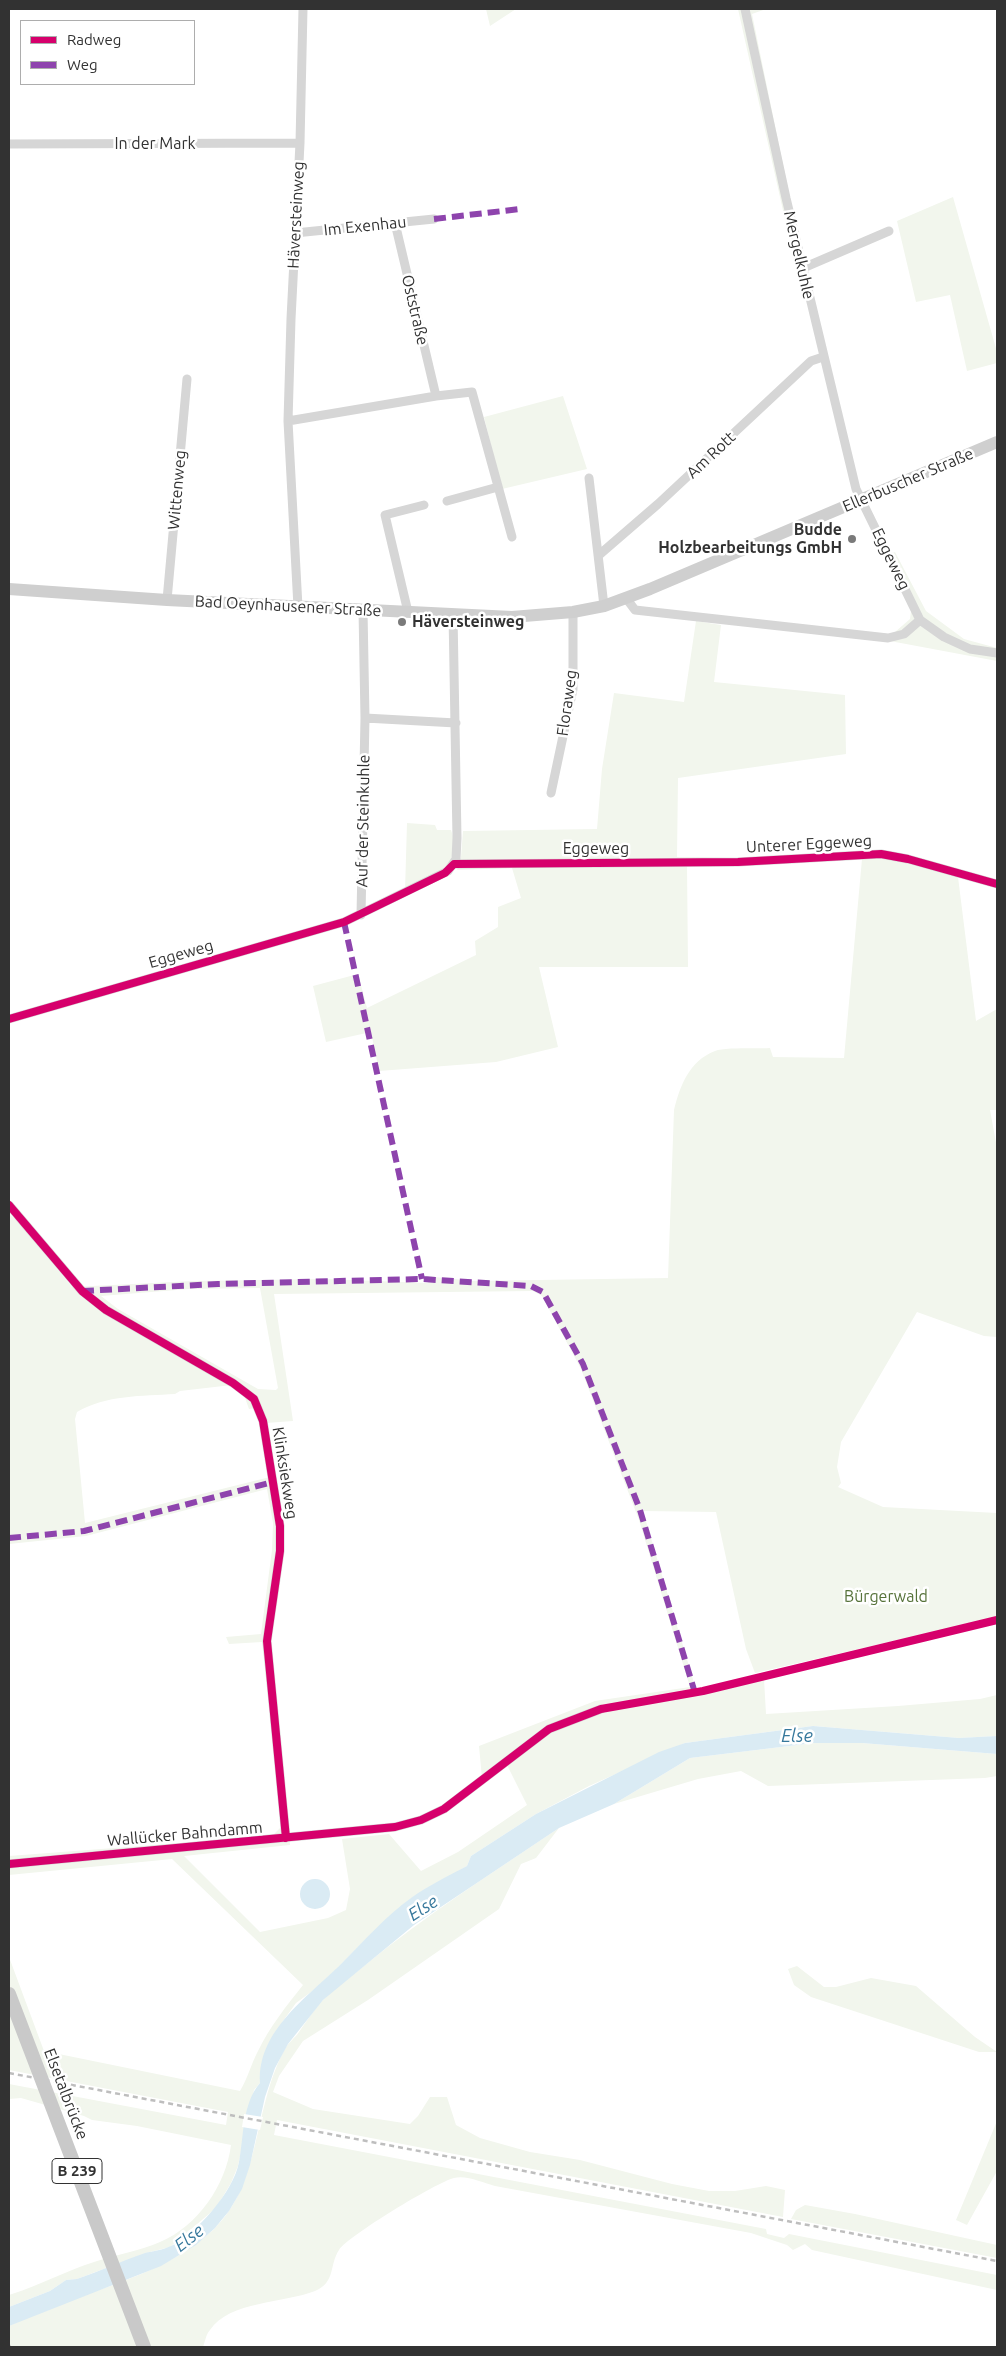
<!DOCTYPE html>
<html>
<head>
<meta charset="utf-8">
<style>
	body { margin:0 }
	#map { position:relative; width:1006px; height:2356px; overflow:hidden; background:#fff; font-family:Ubuntu,sans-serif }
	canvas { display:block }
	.frame { position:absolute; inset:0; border:10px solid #323232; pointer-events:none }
	.legend { position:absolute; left:20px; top:20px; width:175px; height:65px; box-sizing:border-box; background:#fff; border:1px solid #adadad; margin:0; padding:6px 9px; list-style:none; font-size:15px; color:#323232 }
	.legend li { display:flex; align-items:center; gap:10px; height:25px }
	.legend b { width:25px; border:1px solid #adadad }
</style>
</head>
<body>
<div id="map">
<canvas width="1006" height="2356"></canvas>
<div class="frame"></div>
<ul class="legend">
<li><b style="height:6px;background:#d6006c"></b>Radweg</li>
<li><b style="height:6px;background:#8e44ad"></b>Weg</li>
</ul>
</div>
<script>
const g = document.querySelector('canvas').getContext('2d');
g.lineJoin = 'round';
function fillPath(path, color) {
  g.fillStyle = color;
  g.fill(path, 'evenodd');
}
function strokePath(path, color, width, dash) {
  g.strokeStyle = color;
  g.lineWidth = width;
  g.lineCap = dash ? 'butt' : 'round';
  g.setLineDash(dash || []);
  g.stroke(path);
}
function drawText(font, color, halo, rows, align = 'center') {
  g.font = font + ' Ubuntu,sans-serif';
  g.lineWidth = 5;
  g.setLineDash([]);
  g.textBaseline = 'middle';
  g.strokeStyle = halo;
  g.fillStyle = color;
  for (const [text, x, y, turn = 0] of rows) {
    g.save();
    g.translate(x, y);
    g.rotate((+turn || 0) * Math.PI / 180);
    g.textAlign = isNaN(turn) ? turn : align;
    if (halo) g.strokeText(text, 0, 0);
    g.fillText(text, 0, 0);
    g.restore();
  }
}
fillPath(new Path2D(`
	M486 9H516L490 26Z
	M738 9H766L752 14 794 218 786 224Z
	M953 197 997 352V363L967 371 950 295 916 302 897 221Z
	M563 396 587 469 502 489 484 417Z
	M895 552 926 611 964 639 997 648V661L890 641 895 632 910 619 911 611 885 556Z
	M696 621 721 625 714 682 845 695 846 754 678 778 677 857 737 858 866 851 958 877 976 1021 997 1009V1110H990L997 1148V1337L984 1336 917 1312 841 1442 837 1467 841 1483 838 1487 883 1507 997 1513V1617L755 1673 746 1649 716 1512 643 1511 697 1693 764 1679 766 1714 898 1706 980 1699 997 1695V1736L959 1738 813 1726 685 1743 589 1786 536 1814 471 1856 467 1866 410 1899 363 1942 322 1984 296 2003 283 2021 260 2073V2083L254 2090 238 2166 231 2183 216 2208 170 2247 146 2253 77 2279 66 2280 50 2291 9 2307V2295L12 2294C40 2285 66 2271 94 2262 115 2255 139 2251 160 2242 198 2226 226 2185 231 2145L137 2126 92 2120 84 2116 21 2098 9 2099V2084L226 2125 228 2112 9 2070V1957L44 2051 240 2091C248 2078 251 2064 258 2051 269 2028 287 2005 303 1985L172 1859 9 1875V1856L272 1836 282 1826 262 1642 229 1644 226 1637 261 1634 272 1550 273 1523 267 1489 86 1536 9 1544V1214L18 1222 72 1287 193 1281 324 1279 428 1283 425 1276 473 1281 668 1278 674 1110C680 1086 689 1061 715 1051 725 1047 757 1049 770 1048L773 1057 844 1058 862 859 687 866 688 967H539L558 1047 496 1062 379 1071 371 1032 326 1042 313 986 358 974 367 1008 476 955 475 941 498 927V907L521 898 512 868 457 870 461 857 463 831 597 829 602 769 614 693 684 702ZM260 1288 278 1388 276 1390 258 1389 118 1309 101 1296 189 1289ZM533 1291 542 1296 581 1369 639 1520 690 1687 595 1701 479 1746 482 1778 507 1765 527 1805 458 1852 421 1871 389 1834 342 1839 350 1889 346 1910 328 1918 260 1932 184 1856 290 1845 269 1641 282 1526 274 1476 85 1523 75 1419 77 1412C106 1395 142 1396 175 1394L180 1391 232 1385 244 1395 249 1409 260 1407 266 1423 293 1421 274 1294Z
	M407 823 435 825 437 830H451C456 843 453 854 449 867L405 891Z
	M814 1743H862L997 1754V1776L985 1778 768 1786 741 1771 698 1779 614 1804 690 1758Z
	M559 1828 536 1858 521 1864 499 1909 368 2000 303 2041 279 2076 273 2092 313 2109 410 2124 418 2116 430 2097H447L456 2125 480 2138 530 2152 580 2160 672 2184 709 2191H735L766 2186 785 2190 783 2217 277 2120 274 2135 766 2229 767 2234 784 2238 789 2234 997 2275V2290L812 2250 805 2244 793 2250 787 2245 751 2233 495 2186C483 2183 467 2175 454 2178 437 2182 348 2236 339 2250 329 2265 336 2282 315 2291 285 2303 229 2301 210 2330 206 2334 205 2342 203 2347H9V2326C75 2291 157 2282 213 2230 262 2184 253 2105 286 2047 289 2042 295 2038 299 2032 306 2022 313 2011 322 2001 334 1988 350 1977 364 1966 426 1915 492 1873 559 1828Z
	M797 1966 824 1987H836L871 1978 916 1986 975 2037 997 2052H979L811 1997 794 1985 788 1969Z
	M997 2121V2171L967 2225 956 2220Z
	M805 2205 855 2214 997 2245V2258L791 2219 796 2210Z`), '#f2f6ed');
fillPath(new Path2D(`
	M813 1726 959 1738 997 1736V1754L862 1743H814L690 1758 614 1804 559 1828 414 1925 323 2000 288 2044 275 2068 265 2097 250 2165 242 2189 229 2211 215 2228 196 2245 161 2266 9 2326V2307L50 2291 66 2280 77 2279C100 2271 122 2261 145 2253 153 2251 163 2250 171 2246 196 2234 234 2191 239 2162 244 2136 242 2104 260 2083 257 2029 311 1995 344 1961 365 1940 386 1916 411 1898 428 1886 448 1876 467 1866L471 1856 536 1814 659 1752 685 1743Z
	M300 1894a15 15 0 1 1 30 0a15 15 0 1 1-30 0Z`), '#daebf4');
fillPath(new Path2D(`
	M244 2114 263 2117 260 2130 242 2127Z`), '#fff');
strokePath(new Path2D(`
	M745 9 786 198 856 489 920 620 944 637 970 649 997 653
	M9 144 300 143
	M395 223 436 396 472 392 512 537
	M295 233 434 219
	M803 268 889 231
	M288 421 436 396
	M589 478 604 606
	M447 501 498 487
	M599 555 658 504 811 361 823 357
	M626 598 635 610 888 638 904 634 920 620
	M167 600 187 379
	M298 607 288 421 291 319 300 143 303 9
	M408 612 385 515 424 505
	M365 718 456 723
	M551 793 573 689V612
	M454 864 738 862 881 854 908 859 997 884
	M361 915 365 718 363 610
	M9 1019 344 922 448 871 456 859 457 838 453 614
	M9 1205 82 1291 106 1310 233 1383 254 1399 263 1421 280 1526V1551L267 1641 286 1838
	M9 1864 395 1827 421 1820 444 1809 549 1729 601 1709`), '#d6d6d6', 9);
strokePath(new Path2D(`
	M9 589 167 600 512 617 573 612 604 606 650 589 997 442`), '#cfcfcf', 12);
strokePath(new Path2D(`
	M9 2073 997 2261
	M9 2345 10 2347`), '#bebebe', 2.5, [5, 4]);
strokePath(new Path2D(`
	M9 1994 144 2347`), '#c9c9c9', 14);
strokePath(new Path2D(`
	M434 219 520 209
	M344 922 422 1279
	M82 1291 218 1284 422 1279 531 1286 543 1292 583 1364 640 1510 695 1693
	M9 1538 84 1531 273 1482`), '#8e44ad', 6, [12, 6]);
strokePath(new Path2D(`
	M9 1019 344 922 445 873 454 864 738 862 881 854 908 859 997 884
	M9 1205 82 1291 106 1310 233 1383 254 1399 263 1421 280 1526V1551L267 1641 286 1838
	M9 1864 395 1827 421 1820 444 1809 549 1729 601 1709 703 1691 997 1620`), '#d6006c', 8);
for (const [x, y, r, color] of [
	[852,539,5,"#7a7a7a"],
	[402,622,5,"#7a7a7a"]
]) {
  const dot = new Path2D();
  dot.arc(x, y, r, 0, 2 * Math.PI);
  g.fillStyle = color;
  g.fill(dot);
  strokePath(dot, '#fff', 2);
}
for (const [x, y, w] of [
	[77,2171,50]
]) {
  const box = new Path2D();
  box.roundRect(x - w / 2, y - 12.5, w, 25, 4);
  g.fillStyle = '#fff';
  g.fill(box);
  strokePath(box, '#323232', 1);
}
drawText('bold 15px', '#323232', null, [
	["B 239",77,2171]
]);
drawText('16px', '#323232', '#fff', [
	["In der Mark",155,144],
	["Häversteinweg",296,215,-87],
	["Im Exenhau",365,226,-6],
	["Mergelkuhle",799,255,77],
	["Oststraße",415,310,77],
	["Am Rott",711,455,-43],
	["Ellerbuscher Straße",908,480,-23],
	["Wittenweg",177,490,-85],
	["Eggeweg",891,559,64],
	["Bad Oeynhausener Straße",288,606,3],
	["Floraweg",567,703,-82],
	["Auf der Steinkuhle",363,821,-89],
	["Unterer Eggeweg",809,844,-3],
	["Eggeweg",596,849],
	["Eggeweg",181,954,-16],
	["Klinksiekweg",285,1473,81],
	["Wallücker Bahndamm",185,1834,-5],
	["Elsetalbrücke",66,2094,69]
]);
drawText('bold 16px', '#323232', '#fff', [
	["Budde",842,530],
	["Holzbearbeitungs GmbH",842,548],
	["Häversteinweg",412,622,"left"]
], 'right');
drawText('16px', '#56723a', '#fff', [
	["Bürgerwald",886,1597]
]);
drawText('italic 18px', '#37789c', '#fff', [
	["Else",797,1736],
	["Else",423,1908,-33],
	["Else",189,2238,-38]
]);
</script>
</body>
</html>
